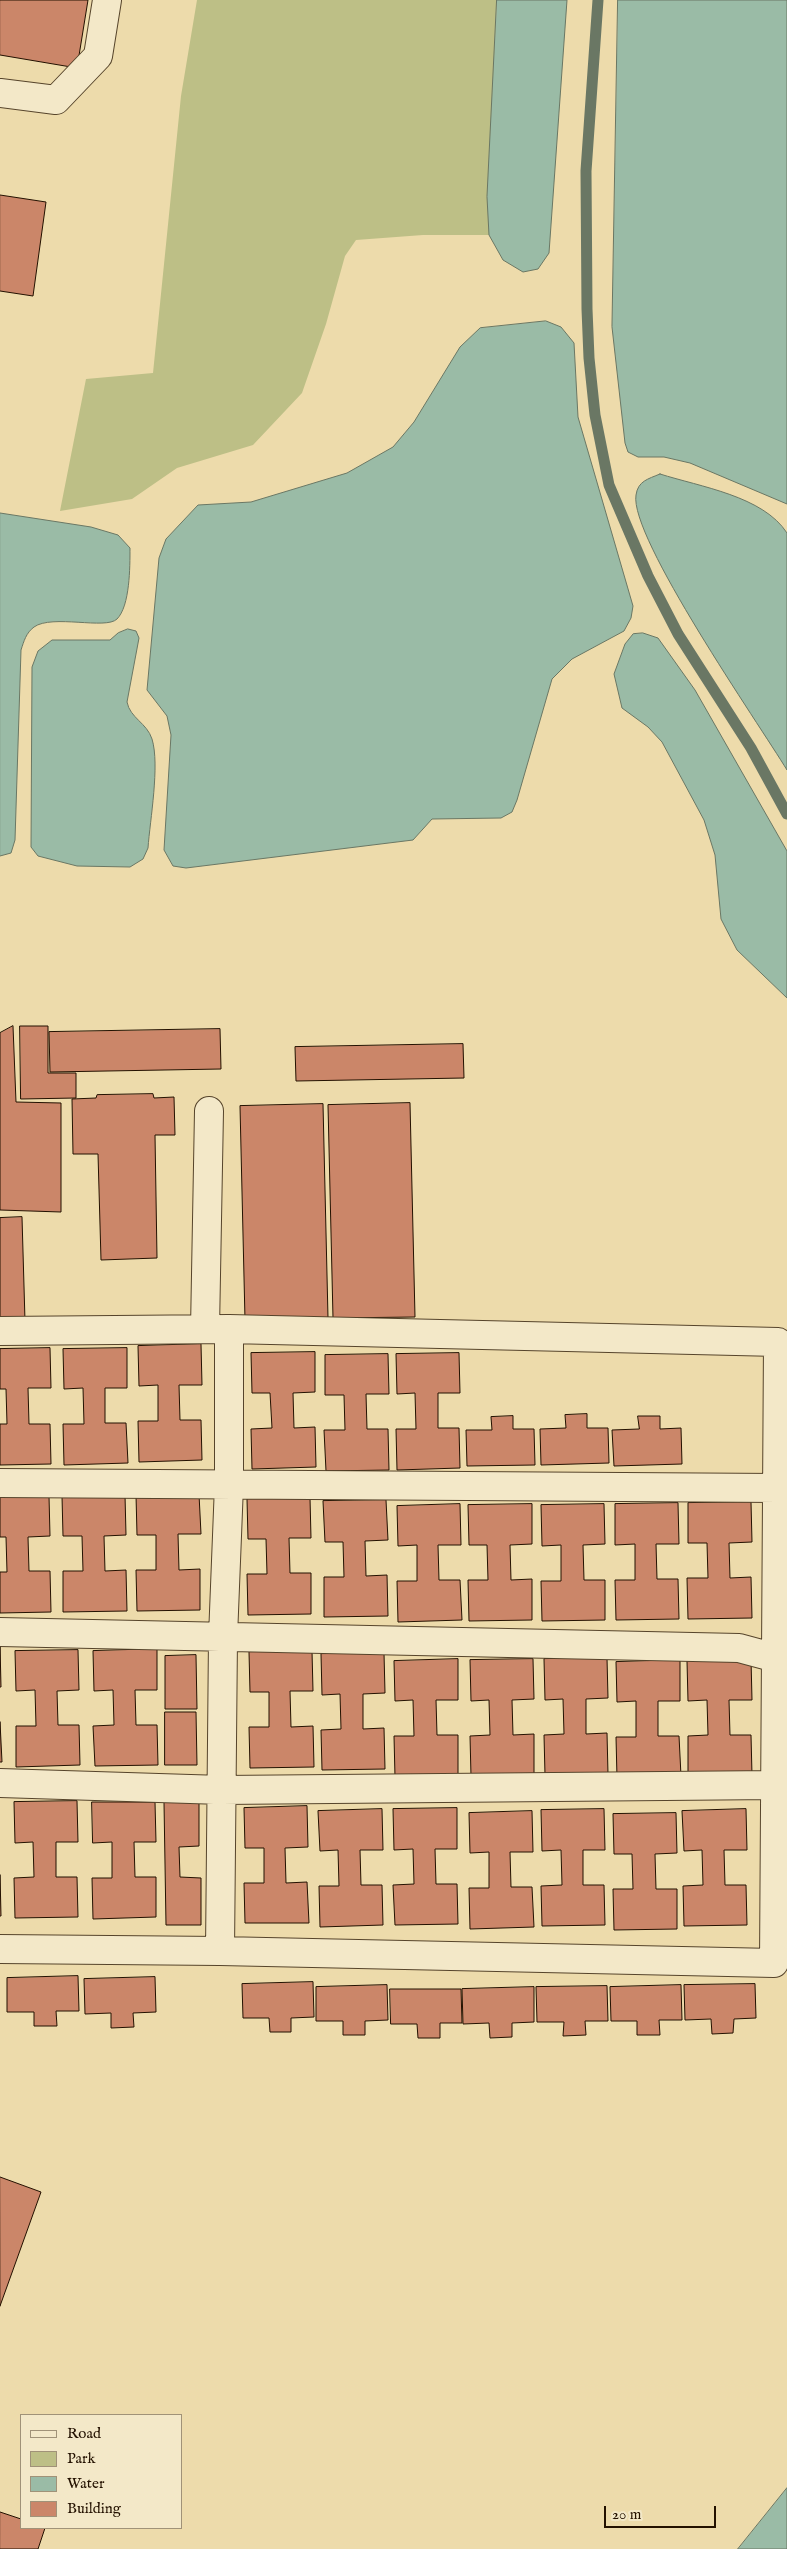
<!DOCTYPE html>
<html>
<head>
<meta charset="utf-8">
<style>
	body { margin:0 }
	#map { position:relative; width:787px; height:2549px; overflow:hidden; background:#eddbab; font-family:"IM FELL English",serif }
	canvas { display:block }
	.legend { position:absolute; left:20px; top:2414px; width:162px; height:115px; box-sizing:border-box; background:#f3e8c8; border:1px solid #a09278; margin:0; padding:6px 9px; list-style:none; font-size:15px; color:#231100 }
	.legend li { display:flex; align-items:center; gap:10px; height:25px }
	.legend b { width:25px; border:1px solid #a09278 }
	.scale { position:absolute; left:604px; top:2506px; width:112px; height:22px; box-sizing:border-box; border:2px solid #231100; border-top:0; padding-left:6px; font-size:15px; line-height:18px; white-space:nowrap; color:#231100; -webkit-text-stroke:4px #f3e8c8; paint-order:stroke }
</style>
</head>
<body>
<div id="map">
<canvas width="787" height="2549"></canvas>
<ul class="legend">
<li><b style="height:6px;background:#f3e8c8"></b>Road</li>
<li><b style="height:14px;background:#bdbf86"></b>Park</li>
<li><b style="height:14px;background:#9abba6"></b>Water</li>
<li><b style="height:14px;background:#cb8669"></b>Building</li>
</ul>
<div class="scale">20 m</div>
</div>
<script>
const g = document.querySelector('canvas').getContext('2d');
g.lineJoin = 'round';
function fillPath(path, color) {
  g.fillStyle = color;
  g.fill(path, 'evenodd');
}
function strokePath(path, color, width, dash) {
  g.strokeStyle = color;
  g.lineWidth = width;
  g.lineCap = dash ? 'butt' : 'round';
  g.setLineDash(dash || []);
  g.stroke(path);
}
fillPath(new Path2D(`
	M197 0H497L489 235H423L356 240 345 256 326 324 302 393 253 445 177 468 132 499 60 511 86 379 153 373 181 96Z`), '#bdbf86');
const water = new Path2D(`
	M497 0H567L549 253 538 269 523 272 503 260 489 235 487 197Z
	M618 0H787V504L690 463 664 457H638L628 452 625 443 612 327Z
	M546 321 561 327 574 343 578 417 633 606 631 618 624 631 572 659 552 679 517 800 512 812 501 818 432 819 413 840 186 868 173 866 164 850 171 735 167 716 147 690 159 558 166 539 198 505 251 502 347 473 393 447 414 422 460 347 480 328Z
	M660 474C701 487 763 496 787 533V770C759 724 629 537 636 495 638 481 648 479 660 474Z
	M0 513 91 527 118 535 130 548C130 567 130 606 117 619 106 630 52 614 34 627 26 633 24 641 21 650L15 840 11 853 0 856Z
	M128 629 136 631 139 638 127 702C130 718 147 723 152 739 160 765 150 820 148 848L143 859 130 867 77 866 38 856 31 847 32 667 38 651 52 640H110L118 633Z
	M643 633 658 638 695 690 787 851V998L737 950 721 919 715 855 704 820 662 742 648 727 622 708 614 674 625 644 633 634Z
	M787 2488V2549H738Z`);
fillPath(water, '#9abba6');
strokePath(water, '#6a7764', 1);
strokePath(new Path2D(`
	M598 0 586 171 587 309 589 358 595 415 609 485 648 576 678 634 751 748 787 814`), '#6a7764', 11);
const building = new Path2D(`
	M0 0H88L77 68 0 55Z
	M0 195 46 202 33 296 0 291Z
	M13 1026 16 1102 61 1103V1212L0 1210V1033Z
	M20 1026H48V1073H76V1098L21 1099Z
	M220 1029 221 1069 50 1072 49 1032Z
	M463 1044 464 1078 296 1081 295 1047Z
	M153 1094 154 1098 174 1097 175 1135H155L157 1258 101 1260 98 1154H73L72 1099 96 1098 97 1095Z
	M410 1103 415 1317 333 1318 328 1105Z
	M323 1104 328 1318 245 1320 240 1106Z
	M22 1217 25 1321H0V1218Z
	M201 1344 202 1385H179L180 1420H201L202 1460 139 1462 138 1421H158V1385L139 1386 138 1346Z
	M50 1348 51 1388H28L29 1424H50L51 1464 0 1465V1424H7L6 1389H0V1349Z
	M127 1348V1388H105V1423H126L128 1463 64 1465 63 1424H84L83 1388 64 1389 63 1349Z
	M315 1352V1392L293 1393 294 1428 315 1427 316 1467 252 1469 251 1429 272 1428 270 1393H252L251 1353Z
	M459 1353 460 1393H438V1428H459L460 1468 397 1470 396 1429H416L415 1393 397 1394 396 1354Z
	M388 1354 389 1394H366L367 1429H388L389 1470 326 1471 324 1430H345L344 1395H325V1355Z
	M587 1414V1428H608L609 1463 541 1465 540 1429 566 1428 565 1415Z
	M513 1416V1429H534L535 1465 467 1466 466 1430H492L491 1417Z
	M638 1416H660V1429L681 1428 682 1464 614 1466 612 1430 639 1429Z
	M199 1494 201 1534H178L179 1570 200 1569V1610L137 1611 136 1570H156V1535H137L136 1495Z
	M125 1495 126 1535 104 1536 105 1571 126 1570 127 1611 63 1612V1571H83L82 1536H63L62 1496Z
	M49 1496 50 1536 28 1537 29 1571H50L51 1612 0 1613V1572H7L6 1537H0V1497Z
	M310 1498 311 1538H289L290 1573H311V1614L248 1615 247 1574H267L266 1539H248L247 1499Z
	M386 1500 388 1540 365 1541 366 1576 387 1575 388 1616 324 1617V1577H344L343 1542H325L323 1501Z
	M751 1502 752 1542 729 1543 730 1578 751 1577 752 1618 688 1619 687 1578H708L707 1543H688V1503Z
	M678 1503 679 1544H656L657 1579H678L679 1619 616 1620 615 1580H635V1544L615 1545V1504Z
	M460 1504 461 1545H438L439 1580H460L462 1620 398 1622 397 1581H417V1545L398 1546 397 1506Z
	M532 1504V1544L510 1545 511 1580 532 1579V1620L469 1621 468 1580H488L487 1545H469L468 1505Z
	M604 1504 605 1544 583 1545 584 1580H605V1620L542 1621 541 1581H561V1545L542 1546 541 1505Z
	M0 1646 1 1687H0Z
	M157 1649V1690H135L136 1725H157L158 1765 95 1766 93 1726 114 1725 113 1690 94 1691 93 1651Z
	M78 1650 79 1690 57 1691 58 1725H79L80 1765 16 1767V1726H36L35 1690 16 1691 15 1651Z
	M312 1651 313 1691H290L291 1727 313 1726 314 1767 250 1768 249 1727H269V1692H250L249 1652Z
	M384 1653 385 1693 363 1694V1729L384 1728 385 1769 322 1770 321 1730 341 1729 340 1694 322 1695 321 1654Z
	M196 1655 197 1709H165V1656Z
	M607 1658 608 1698 586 1699V1734L607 1733 608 1774 545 1775 544 1735 564 1734 563 1699 545 1700 544 1659Z
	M458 1659V1700H436L437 1735H458V1775L395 1777 394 1736H414L413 1700 395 1701 394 1661Z
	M533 1659 534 1699 512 1700 513 1735 534 1734V1775L471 1776 470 1736 490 1735 489 1700 471 1701 470 1660Z
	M751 1659 752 1700H729L730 1735H751L752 1775 688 1776V1736L708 1735 707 1700 688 1701 687 1661Z
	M680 1660V1701H658V1736H679L681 1776 617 1778 616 1737H636V1701L617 1702 616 1662Z
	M165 1712H196L197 1765H165Z
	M0 1722 2 1762H0Z
	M77 1801 78 1842H56V1877H77L78 1917 15 1918 14 1878 34 1877 33 1842 15 1843 14 1802Z
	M199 1801V1846L179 1847 180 1877 201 1878V1925H166L164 1802Z
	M92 1802H155L156 1842H134L135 1877H156V1917L93 1919 92 1878H112V1842L93 1843Z
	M307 1806 308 1847 285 1848 286 1883 307 1882 309 1923H245L244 1883H264V1848H245L244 1808Z
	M457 1808V1849H435L436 1884H457L458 1924 395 1925 393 1885 414 1884 413 1849 394 1850 393 1809Z
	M382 1809 383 1850H360L361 1885H382L383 1925 320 1927 319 1886H339L338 1850 320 1851 318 1811Z
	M604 1809 605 1850H583V1885H604L605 1925 542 1926 541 1886 562 1885 561 1850 542 1851 541 1810Z
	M746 1809 747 1850H724L725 1885H746L747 1925 684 1926 683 1886 703 1885 702 1850 684 1851 682 1811Z
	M532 1811 533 1852H510L511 1887H532L534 1927 470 1929 469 1888H489V1852L470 1853 469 1813Z
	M676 1813 677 1853 655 1854 656 1889H677V1929L614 1930 613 1889H633L632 1854H614L613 1814Z
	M0 1875 1 1916H0Z
	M78 1976 79 2011H56L57 2026H34V2012H7V1978Z
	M155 1977 156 2012 133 2013 134 2027 111 2028V2013L85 2014 84 1979Z
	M313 1982 314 2017 291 2018V2032H270L269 2018H243L242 1984Z
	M755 1984 756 2018 734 2019 733 2033 712 2034 711 2019 685 2020 684 1985Z
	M387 1985 388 2020 365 2021V2035H343V2021H316V1987Z
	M681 1985 682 2020H659L660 2035H637V2021H611L610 1987Z
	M607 1986 608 2021H585L586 2035 563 2036 564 2022H537L536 1987Z
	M534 1987V2022L512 2023V2037L490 2038 489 2023 463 2024 462 1989Z
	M390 1989H461L462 2023H440V2038H418L417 2024H391Z
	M0 2177 41 2192 0 2306Z
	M0 2512 21 2519V2528H45L38 2549H0Z`);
fillPath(building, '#cb8669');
strokePath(building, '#231100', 1);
const minor = new Path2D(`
	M0 93 56 100 98 56 107 0
	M205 1329 209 1111
	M0 1331 229 1329 778 1342 774 1963 220 1951 0 1949
	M0 1483 778 1488
	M0 1632 739 1648 776 1658
	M0 1783 222 1790 775 1785
	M220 1951 223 1637 229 1485V1329`);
strokePath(minor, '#56442b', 30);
strokePath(minor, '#f3e8c8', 28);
</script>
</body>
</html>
